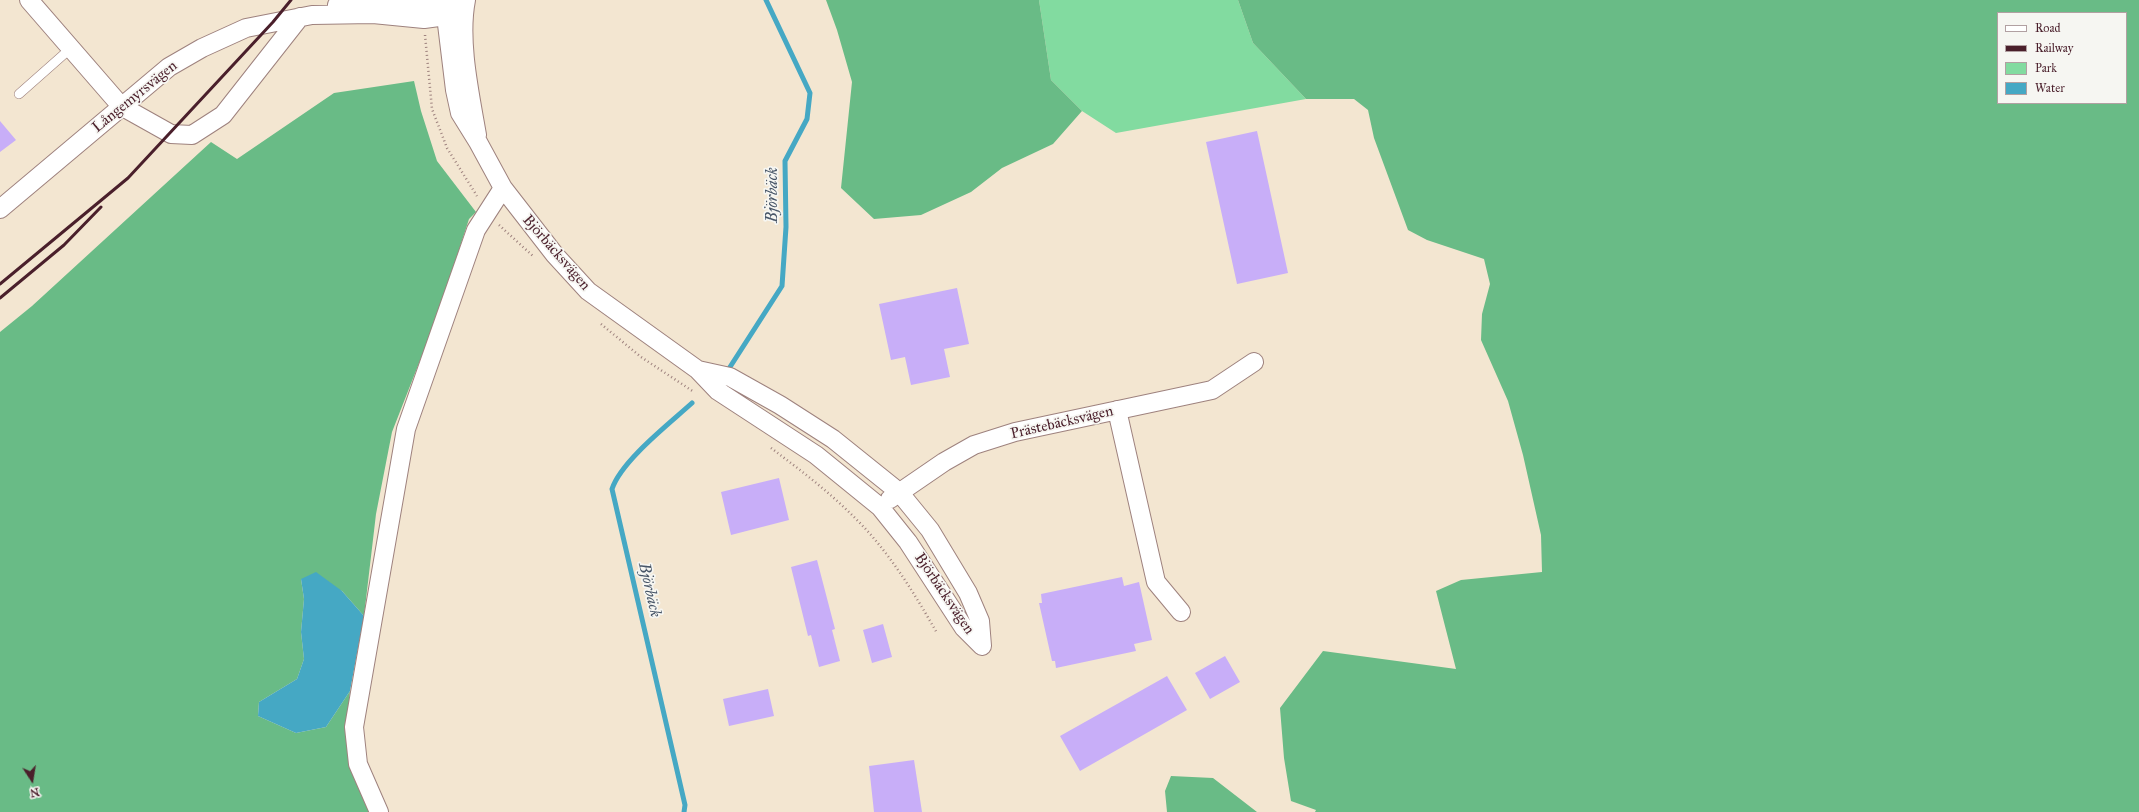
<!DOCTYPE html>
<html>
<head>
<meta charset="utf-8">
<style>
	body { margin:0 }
	#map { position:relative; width:2139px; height:812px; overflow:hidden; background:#f3e6d1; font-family:"IM FELL Great Primer",serif }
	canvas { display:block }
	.legend { position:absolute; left:1997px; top:12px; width:130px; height:92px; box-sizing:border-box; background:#f6f6f2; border:1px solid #b1a0a2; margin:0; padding:5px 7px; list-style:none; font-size:12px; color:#4a1f2b }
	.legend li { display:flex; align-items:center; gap:8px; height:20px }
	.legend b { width:20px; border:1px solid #b1a0a2 }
	.north { position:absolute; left:12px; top:760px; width:40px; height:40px; -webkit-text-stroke:3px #f6f6f2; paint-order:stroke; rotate:168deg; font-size:11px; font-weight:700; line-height:16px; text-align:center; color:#4a1f2b }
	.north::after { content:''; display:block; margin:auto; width:14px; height:18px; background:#4a1f2b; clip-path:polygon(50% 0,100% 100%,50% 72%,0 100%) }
</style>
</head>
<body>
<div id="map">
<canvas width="2139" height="812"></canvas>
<ul class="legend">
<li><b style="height:5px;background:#fff"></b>Road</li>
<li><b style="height:5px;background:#4a1f2b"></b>Railway</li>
<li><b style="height:11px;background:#82dba0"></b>Park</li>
<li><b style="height:11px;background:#45a8c4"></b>Water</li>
</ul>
<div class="north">N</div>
</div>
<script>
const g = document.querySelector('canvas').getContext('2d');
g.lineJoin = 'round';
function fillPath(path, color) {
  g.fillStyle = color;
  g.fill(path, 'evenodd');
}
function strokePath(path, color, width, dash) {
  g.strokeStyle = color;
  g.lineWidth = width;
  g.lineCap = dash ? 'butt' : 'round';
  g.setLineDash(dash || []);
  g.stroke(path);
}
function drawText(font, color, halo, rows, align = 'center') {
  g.font = font + ' "IM FELL Great Primer",serif';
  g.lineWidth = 3.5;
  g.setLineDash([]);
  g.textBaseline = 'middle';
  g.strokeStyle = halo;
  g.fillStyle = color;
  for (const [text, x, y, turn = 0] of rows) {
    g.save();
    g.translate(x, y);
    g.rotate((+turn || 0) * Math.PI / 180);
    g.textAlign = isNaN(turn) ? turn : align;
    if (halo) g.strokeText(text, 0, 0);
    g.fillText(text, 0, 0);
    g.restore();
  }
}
fillPath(new Path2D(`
	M1039 0H1238L1253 43 1306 99 1116 133 1082 111 1051 80Z`), '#82dba0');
fillPath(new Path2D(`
	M826 0H1039L1051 80 1082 111 1053 144 1002 168 971 192 921 215 874 219 841 188 852 82 837 30Z
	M1238 0H2139V812H1315L1316 810 1291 801 1284 758 1280 708 1323 651 1456 669 1436 591 1461 580 1542 572 1541 535 1523 455 1508 401 1481 340 1482 314 1490 284 1484 259 1427 240 1408 230 1374 138 1368 110 1354 99H1306L1253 43ZM1998 13H2126V103H1998Z
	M414 81 421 111 437 161 476 212 469 219 439 312 392 432 376 514 364 616 342 591 301 579 304 599 301 632 304 659 297 679 259 702 258 716 296 733 326 727 350 691 346 731 369 812H0V332L32 306 211 142 237 159 334 93Z
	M1171 776 1213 778 1257 812H1167L1165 791Z`), '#69bb86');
fillPath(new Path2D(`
	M316 572 342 591 364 616 350 691 326 727 296 733 258 716 259 702 297 679 304 659 301 632 304 599 301 579Z`), '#45a8c4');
strokePath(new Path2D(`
	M730 367 782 286 786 227 785 161 807 119 810 93 766 0
	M684 812 685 805 612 489C621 461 670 423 692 403`), '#45a8c4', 5);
fillPath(new Path2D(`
	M0 121 16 140 0 152Z
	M1257 131 1288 273 1237 284 1206 142Z
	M957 288 969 344 944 349 950 377 911 385 905 357 891 360 879 304Z
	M779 478 789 520 731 535 721 492Z
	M817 560 835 629 832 630 840 661 819 667 811 635 808 636 791 567Z
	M1122 577 1124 586 1139 582 1152 640 1134 644 1136 651 1056 668 1055 661H1052L1039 603H1042L1041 594Z
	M883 624 892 657 872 663 863 630Z
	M1225 656 1240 682 1210 699 1195 673Z
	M1167 676 1187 710 1080 771 1060 736Z
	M768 689 774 716 729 726 723 699Z
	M914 760 922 812H874L869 766Z`), '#c8aef8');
const lane = new Path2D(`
	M19 94 71 48`);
const street = new Path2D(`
	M29 0 121 106 171 134 192 135 223 115 300 17
	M447 0 446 16 455 90 460 113 478 142 503 188 555 255 588 291 698 370 718 391 816 455 880 507 908 542 964 628 982 646
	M466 0C458 41 470 94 477 135
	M361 4C392 2 427 0 456 7
	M337 5 347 0
	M0 209 169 67 202 48 246 28 312 15 373 14 424 19 446 16 464 9
	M698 370 730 377 780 405 833 439 899 492 930 530 968 593 980 621 982 646
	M1117 410 1156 582 1181 612
	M890 499 944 462 974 445 1015 432 1212 390 1254 362
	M379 812 358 764 354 727 406 429 476 230 503 188`);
strokePath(lane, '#9e827e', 10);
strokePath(street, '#9e827e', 20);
strokePath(new Path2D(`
	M425 35 432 109 447 148 477 196
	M499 225 534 257
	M601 324 641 357 694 392
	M771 448C799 469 828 491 853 516 888 550 913 591 937 633`), '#9e827e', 2.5, [1, 3]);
strokePath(lane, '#fff', 9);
strokePath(street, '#fff', 18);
strokePath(new Path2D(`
	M0 284 128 178 273 22 291 0
	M0 298 64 245 101 207`), '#4a1f2b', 3);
drawText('15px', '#4a1f2b', '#f6f6f2', [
	["Långemyrsvägen",135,97,-39],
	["Björbäcksvägen",556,253,49],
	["Prästebäcksvägen",1062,423,-13],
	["Björbäcksvägen",944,594,56]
]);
drawText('italic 16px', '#485668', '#f6f6f2', [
	["Björbäck",773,195,-90],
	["Björbäck",649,590,77]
]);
</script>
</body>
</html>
